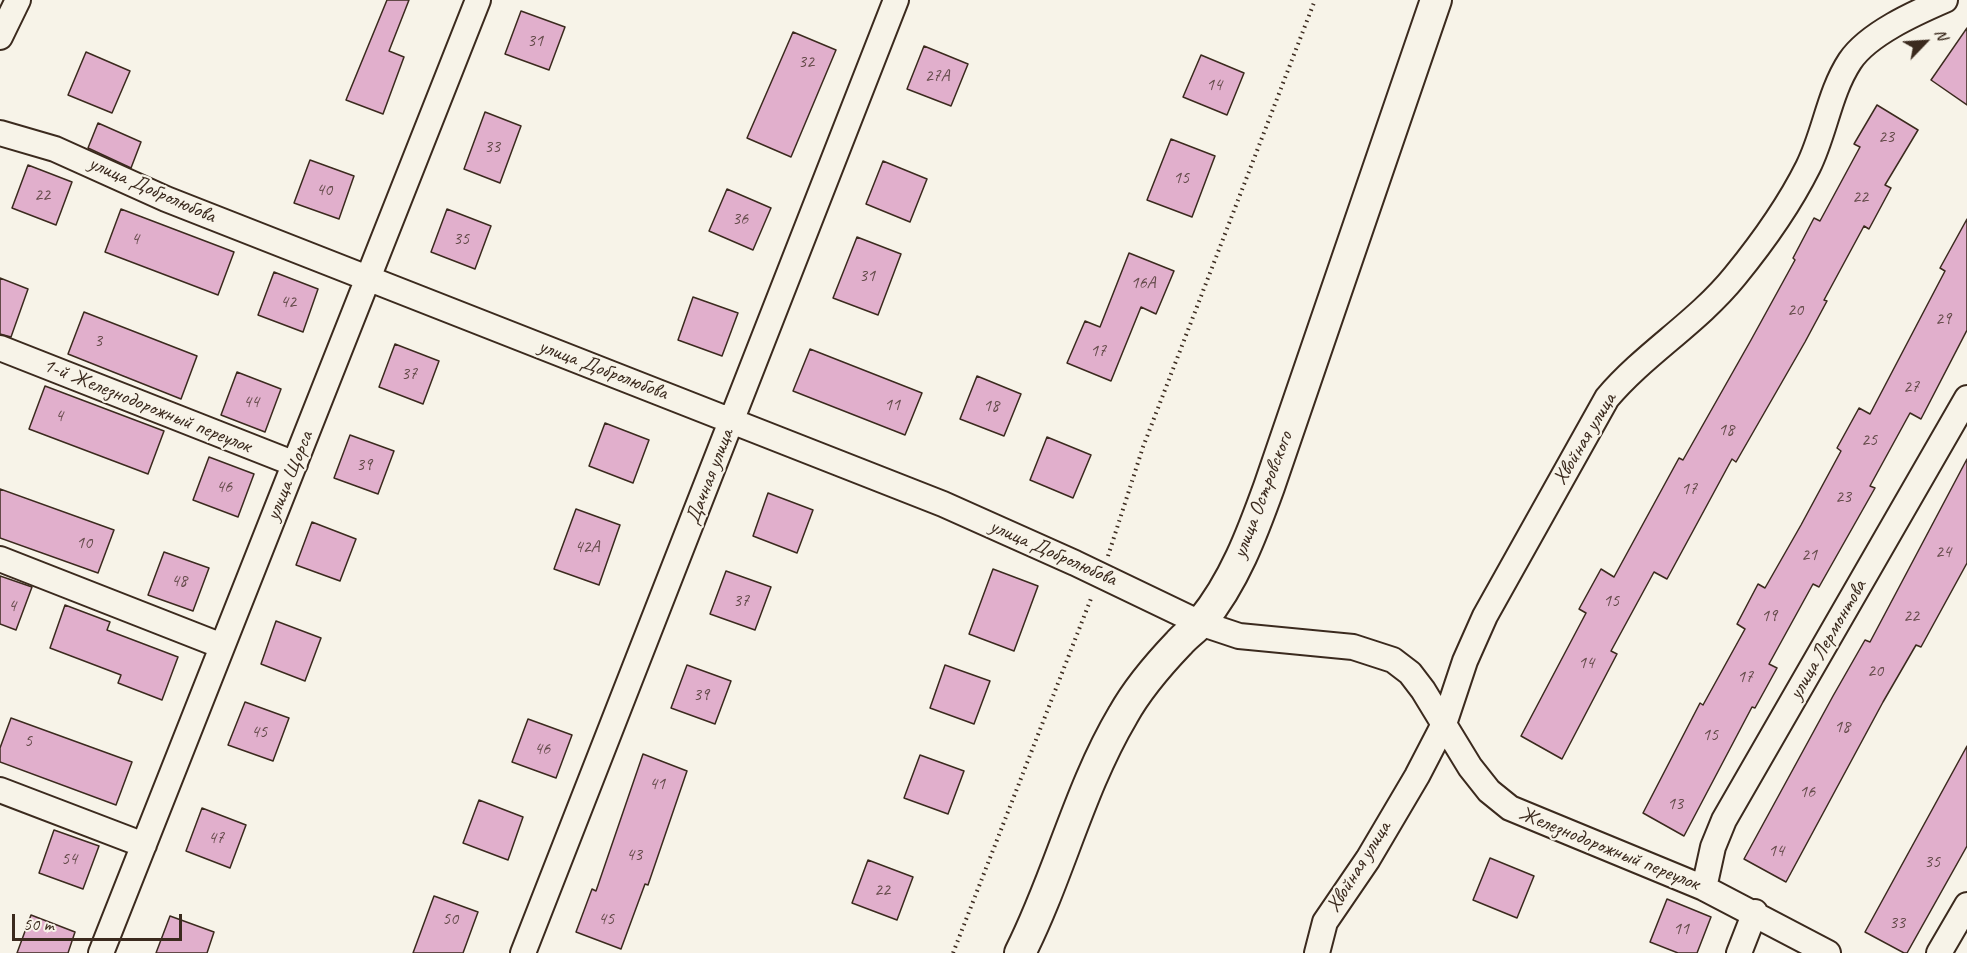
<!DOCTYPE html>
<html>
<head>
<meta charset="utf-8">
<style>
	body { margin:0 }
	#map { position:relative; width:1967px; height:953px; overflow:hidden; background:#f7f3e8; font-family:Caveat,sans-serif }
	canvas { display:block }
	.north { position:absolute; left:1895px; top:12px; width:60px; height:60px; -webkit-text-stroke:4px #f7f3e8; paint-order:stroke; rotate:65deg; font-size:16px; font-weight:700; line-height:24px; text-align:center; color:#3b2a1e }
	.north::after { content:''; display:block; margin:auto; width:21px; height:27px; background:#3b2a1e; clip-path:polygon(50% 0,100% 100%,50% 72%,0 100%) }
	.scale { position:absolute; left:12px; top:914px; width:170px; height:27px; box-sizing:border-box; border:3px solid #3b2a1e; border-top:0; padding-left:8px; font-size:18px; line-height:21px; white-space:nowrap; color:#3b2a1e; -webkit-text-stroke:4px #f7f3e8; paint-order:stroke }
</style>
</head>
<body>
<div id="map">
<canvas width="1967" height="953"></canvas>
<div class="north">N</div>
<div class="scale">50 m</div>
</div>
<script>
const g = document.querySelector('canvas').getContext('2d');
g.lineJoin = 'round';
function fillPath(path, color) {
  g.fillStyle = color;
  g.fill(path, 'evenodd');
}
function strokePath(path, color, width, dash) {
  g.strokeStyle = color;
  g.lineWidth = width;
  g.lineCap = dash ? 'butt' : 'round';
  g.setLineDash(dash || []);
  g.stroke(path);
}
function drawText(font, color, halo, rows, align = 'center') {
  g.font = font + ' Caveat,sans-serif';
  g.lineWidth = 4.5;
  g.setLineDash([]);
  g.textBaseline = 'middle';
  g.strokeStyle = halo;
  g.fillStyle = color;
  for (const [text, x, y, turn = 0] of rows) {
    g.save();
    g.translate(x, y);
    g.rotate((+turn || 0) * Math.PI / 180);
    g.textAlign = isNaN(turn) ? turn : align;
    if (halo) g.strokeText(text, 0, 0);
    g.fillText(text, 0, 0);
    g.restore();
  }
}
const building = new Path2D(`
	M387 0H409L389 51 404 57 383 114 346 100Z
	M521 11 565 27 549 70 505 54Z
	M1967 28V105L1931 80Z
	M793 32 836 50 791 157 747 138Z
	M924 46 968 64 951 106 907 89Z
	M86 52 130 71 112 113 68 95Z
	M1201 55 1244 73 1227 115 1183 97Z
	M1877 105 1918 130 1885 185 1891 188 1869 229 1864 226 1824 300 1827 301 1805 342 1736 462 1732 459 1667 579 1654 572 1611 651 1617 654 1562 759 1521 736 1586 613 1579 609 1601 569 1614 577 1679 458 1683 460 1751 340 1795 260 1793 258 1814 218 1820 221 1860 147 1854 144Z
	M485 112 521 126 500 183 464 169Z
	M98 123 141 142 131 168 88 148Z
	M1171 139 1215 156 1192 217 1147 200Z
	M310 160 354 176 339 219 294 203Z
	M883 161 927 179 910 222 866 204Z
	M28 165 72 182 56 225 12 208Z
	M727 189 771 208 753 250 709 231Z
	M121 209 234 252 218 295 105 252Z
	M447 209 491 226 475 269 431 252Z
	M1967 219V330L1921 419 1910 413 1870 486 1875 488 1819 587 1813 584 1769 664 1777 668 1755 708 1752 707 1684 836 1643 813 1700 703 1703 705 1745 629 1737 624 1758 584 1765 588 1801 525 1841 451 1837 448 1859 408 1870 414 1945 271 1940 268Z
	M857 237 901 254 878 315 833 298Z
	M1129 253 1174 271 1156 314 1141 307 1111 381 1067 363 1085 321 1100 327Z
	M274 272 318 289 303 332 258 315Z
	M0 278 28 289 11 337 0 334Z
	M693 297 738 313 722 356 678 340Z
	M84 312 197 356 181 399 68 354Z
	M395 344 439 361 423 404 379 387Z
	M810 349 922 393 905 435 793 391Z
	M237 372 281 389 265 432 221 415Z
	M977 376 1021 394 1004 436 960 419Z
	M45 386 164 431 148 474 29 429Z
	M605 423 649 440 633 483 589 466Z
	M350 435 394 451 378 494 334 478Z
	M1047 437 1091 455 1073 498 1030 480Z
	M209 457 254 474 238 517 193 500Z
	M1967 459V563L1921 647 1916 645 1883 702 1786 882 1744 859 1833 696 1865 640 1870 642Z
	M0 489 114 530 98 573 0 538Z
	M768 493 813 510 797 553 753 536Z
	M576 509 620 525 599 585 554 569Z
	M312 522 356 539 340 581 296 565Z
	M164 552 209 568 193 611 148 595Z
	M993 569 1038 586 1014 651 969 634Z
	M726 571 771 587 755 630 710 614Z
	M0 576 32 587 16 630 0 624Z
	M65 605 110 622 107 630 178 657 162 700 118 683 121 675 50 648Z
	M276 621 321 638 305 681 261 664Z
	M687 665 731 681 715 724 671 708Z
	M945 665 990 681 974 724 930 708Z
	M245 702 289 718 273 761 228 745Z
	M11 718 132 762 116 805 0 762V748Z
	M528 719 572 735 556 778 512 762Z
	M1967 746V846L1907 953H1904L1865 932Z
	M643 754 687 771 648 885 645 884 621 949 576 932 592 889 596 891Z
	M920 755 964 771 948 814 904 798Z
	M479 800 523 817 508 860 463 843Z
	M202 808 246 825 230 868 186 851Z
	M54 830 99 846 83 889 39 873Z
	M1490 858 1534 876 1517 918 1473 900Z
	M868 860 913 877 897 920 852 903Z
	M434 896 478 912 463 953H413Z
	M1667 899 1711 917 1697 953H1678L1650 942Z
	M31 915 75 932 68 953H17Z
	M170 916 214 932 207 953H156Z`);
fillPath(building, '#e1afcc');
strokePath(building, '#3b2a1e', 1.5);
const minor = new Path2D(`
	M0 37 18 0
	M0 133 55 149 166 199 943 504 1075 563 1200 623 1239 636 1353 647 1393 660 1410 673 1423 690 1470 767 1489 791 1510 808 1704 888 1828 953
	M0 348 295 464
	M0 559 222 646
	M0 790 144 845
	M1704 888 1713 847 1724 820 1967 398
	M101 953 478 0
	M523 953 896 0
	M1317 953 1325 922 1368 859 1417 776 1444 724 1465 661 1485 616 1607 398C1645 353 1697 323 1735 276 1762 243 1789 205 1808 167 1825 133 1829 93 1850 61 1868 34 1915 13 1945 0
	M1739 953 1755 912
	M1939 953 1967 905`);
const tertiary = new Path2D(`
	M1020 953C1059 876 1079 789 1123 715 1138 688 1158 665 1179 643 1186 635 1195 629 1202 621 1234 582 1252 534 1269 487L1436 0`);
strokePath(minor, '#3b2a1e', 28);
strokePath(tertiary, '#3b2a1e', 34);
strokePath(new Path2D(`
	M1108 556 1143 447 1315 0
	M953 953 1092 596`), '#3b2a1e', 4, [1.5, 4.5]);
strokePath(minor, '#f7f3e8', 24);
strokePath(tertiary, '#f7f3e8', 30);
drawText('18px', '#644b4a', null, [
	["31",535,41],
	["32",806,62],
	["27А",937,76],
	["14",1214,85],
	["23",1886,137],
	["33",492,147],
	["15",1181,178],
	["40",324,190],
	["22",42,195],
	["22",1860,197],
	["36",740,219],
	["4",135,239],
	["35",461,239],
	["31",867,276],
	["16А",1143,283],
	["42",288,302],
	["20",1795,310],
	["29",1943,319],
	["3",98,341],
	["17",1098,351],
	["37",409,374],
	["27",1911,387],
	["44",251,402],
	["11",892,405],
	["18",991,406],
	["4",59,416],
	["18",1726,430],
	["25",1869,440],
	["39",364,465],
	["46",224,487],
	["17",1689,489],
	["23",1843,497],
	["10",84,543],
	["42А",587,547],
	["24",1943,552],
	["21",1809,555],
	["48",179,581],
	["37",741,601],
	["15",1611,601],
	["4",12,606],
	["19",1769,616],
	["22",1911,616],
	["14",1586,663],
	["20",1875,671],
	["17",1745,677],
	["39",701,695],
	["18",1842,727],
	["45",259,732],
	["15",1710,735],
	["5",28,741],
	["46",542,749],
	["41",657,784],
	["16",1807,792],
	["13",1675,804],
	["47",216,838],
	["14",1776,851],
	["43",634,855],
	["54",69,859],
	["35",1932,862],
	["22",882,890],
	["50",450,919],
	["45",606,919],
	["33",1897,923],
	["11",1681,929]
]);
drawText('21px', '#3b2a1e', '#f7f3e8', [
	["улица Добролюбова",152,190,24],
	["улица Добролюбова",603,370,21],
	["1-й Железнодорожный переулок",147,406,22],
	["Хвойная улица",1585,439,-59],
	["улица Щорса",290,476,-68],
	["Дачная улица",710,477,-69],
	["улица Островского",1263,495,-69],
	["улица Добролюбова",1053,553,24],
	["улица Лермонтова",1828,640,-60],
	["Железнодорожный переулок",1609,849,22],
	["Хвойная улица",1359,867,-58]
]);
</script>
</body>
</html>
